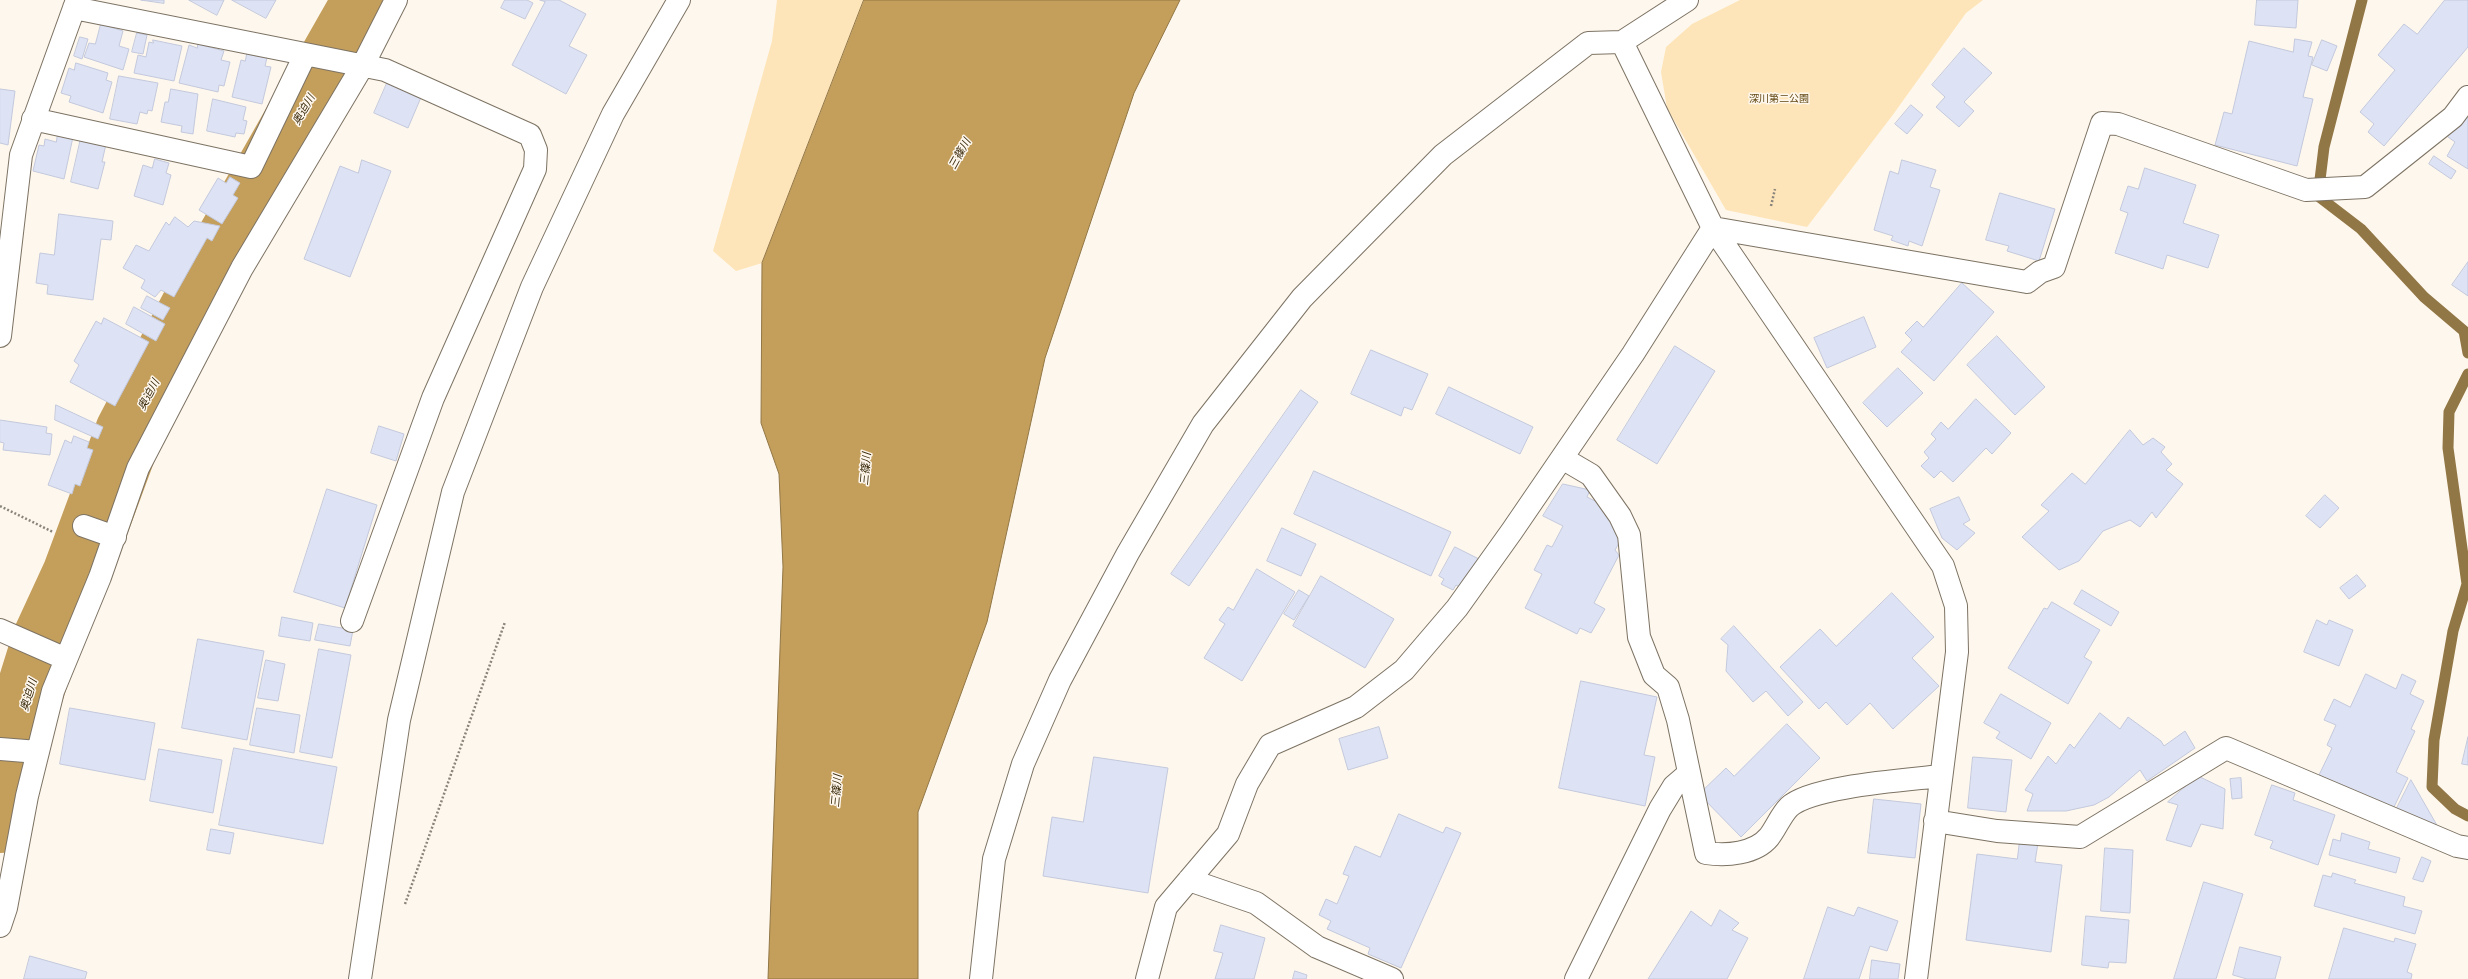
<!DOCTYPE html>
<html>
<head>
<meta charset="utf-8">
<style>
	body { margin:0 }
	canvas { display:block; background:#fef7ed }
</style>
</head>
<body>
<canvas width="2468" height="979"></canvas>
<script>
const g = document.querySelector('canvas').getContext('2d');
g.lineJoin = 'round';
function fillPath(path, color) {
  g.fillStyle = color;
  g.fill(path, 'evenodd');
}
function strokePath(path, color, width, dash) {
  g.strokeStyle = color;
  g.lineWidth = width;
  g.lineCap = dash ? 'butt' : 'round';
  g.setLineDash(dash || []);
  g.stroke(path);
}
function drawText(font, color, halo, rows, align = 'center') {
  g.font = font + ' "Open Sans","Noto Sans JP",sans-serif';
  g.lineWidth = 3;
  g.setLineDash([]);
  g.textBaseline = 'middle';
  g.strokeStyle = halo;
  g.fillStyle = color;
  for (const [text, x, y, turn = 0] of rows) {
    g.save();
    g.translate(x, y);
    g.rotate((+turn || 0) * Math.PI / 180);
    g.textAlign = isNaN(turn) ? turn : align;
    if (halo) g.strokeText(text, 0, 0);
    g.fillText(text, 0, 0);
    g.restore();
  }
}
fillPath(new Path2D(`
	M777 0H864L762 263 736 271 713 251 772 41Z
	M1740 0H1983L1966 13 1892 116 1807 227 1726 210 1667 108 1661 72 1666 47 1692 24Z`), '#fee5b9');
const water = new Path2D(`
	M864 0H1180L1134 93 1045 358 987 622 918 812V979H768L783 567 779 474 761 423 762 263Z`);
fillPath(water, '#c49e5b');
strokePath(water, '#927746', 1);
strokePath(new Path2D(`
	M2362 0 2324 147 2318 196 2361 229 2424 297 2464 331 2468 353
	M2468 374 2449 412 2448 448 2467 584 2453 631 2434 740 2432 787 2455 809 2468 816`), '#927746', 11);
strokePath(new Path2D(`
	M0 819 8 762 46 640 76 575 129 432 224 251 367 0`), '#c49e5b', 68);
const building = new Path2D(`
	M141 0H164V3Z
	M189 0H224L217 15Z
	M232 0H276L266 18Z
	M505 0H527L533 3 525 19 501 8Z
	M540 0H559L586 14 569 46 587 55 566 94 512 65 545 2Z
	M2257 0H2298L2296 28 2255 25Z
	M2445 0H2468V47L2384 146 2368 132 2374 124 2360 112 2395 70 2378 55 2404 24 2417 34Z
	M101 24 123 31 119 46 129 49 123 70 84 57 89 43 95 44Z
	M137 33 147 35 143 54 132 52Z
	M80 37 88 39 82 59 74 56Z
	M2295 39 2312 42 2308 56 2313 57 2303 97 2313 99 2297 166 2215 145 2224 112 2232 114 2249 41 2293 52Z
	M153 40 182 46 174 81 134 73 138 55 146 57 149 42 153 43Z
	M2322 40 2337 46 2327 71 2312 65Z
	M198 44 224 51 221 60 230 62 224 86 219 85 218 92 179 83 189 45 197 48Z
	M1964 48 1992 73 1964 102 1974 111 1959 127 1936 107 1945 97 1932 85Z
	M247 54 267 58 265 66 271 67 262 104 232 97 241 60 245 61Z
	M76 63 108 73 106 80 112 82 103 113 69 102 71 96 61 93 69 68 74 70Z
	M119 76 158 83 152 111 148 110 147 114 140 112 137 124 110 119Z
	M388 81 422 95 408 128 374 113Z
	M0 89 15 91 8 145 0 143Z
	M171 89 198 94 193 134 181 132 182 126 161 122 165 102H168Z
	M213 99 246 107 243 120 247 121 244 134 236 133 235 137 207 131Z
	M1911 105 1923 115 1907 134 1895 124Z
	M2464 112 2468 114V169L2447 156 2455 142 2448 137Z
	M58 133 73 137 64 179 33 171 39 145 44 146 45 139 56 142Z
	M81 138 106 144 102 162H105L98 189 71 182Z
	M2434 156 2456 171 2451 179 2429 164Z
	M155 159 169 163 166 173 171 175 163 205 134 196 143 165 152 168Z
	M362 160 391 171 350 277 304 259 340 166 358 173Z
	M1902 160 1936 170 1930 187 1940 190 1922 246 1909 241 1908 246 1891 240 1893 236 1874 230 1890 171 1898 174Z
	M2145 168 2196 185 2183 223 2219 235 2208 268 2167 255 2163 269 2115 253 2128 213 2120 210 2128 186 2138 189Z
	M230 177 240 183 233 195 238 198 222 224 199 210 218 178 226 183Z
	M2000 193 2055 209 2039 261 2007 251 2009 246 1986 240Z
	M59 214 113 221 111 240 101 239 93 300 47 294 48 285 36 283 40 253 54 255Z
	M175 217 188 227 194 221 220 226 212 241 207 238 174 297 161 290 155 297 141 288 145 280 123 268 136 245 149 251 166 222 169 225Z
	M2468 262V296L2452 285Z
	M1962 283 1994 312 1934 381 1901 352 1912 340 1905 333 1917 321 1923 327Z
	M147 296 170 308 163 320 141 308Z
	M134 307 165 324 156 341 126 324Z
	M1864 317 1876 347 1827 368 1814 338Z
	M104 318 149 342 115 406 70 382 79 365 74 361 96 321 101 324Z
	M1997 336 2045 387 2015 415 1967 365Z
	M1675 346 1715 371 1657 464 1617 440Z
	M1371 350 1428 374 1412 410 1404 407 1401 416 1351 394Z
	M1898 368 1923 393 1887 427 1863 403Z
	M1449 387 1533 427 1520 454 1436 414Z
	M1301 390 1318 402 1189 586 1171 574Z
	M1976 399 2011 433 1992 454 1986 448 1953 482 1941 471 1934 478 1921 466 1929 458 1924 452 1936 439 1931 434 1941 422 1948 429Z
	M56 405 103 427 98 439 55 420Z
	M0 420 47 427 46 433 52 434 50 455 3 450 4 443 0 442Z
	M379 426 404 434 396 461 371 453Z
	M2130 430 2143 445 2153 438 2165 447 2161 452 2172 464 2166 470 2183 484 2156 518 2152 512 2140 527 2130 520 2103 531 2079 561 2059 570 2022 537 2049 511 2041 505 2072 473 2085 484Z
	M74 436 89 442 87 448 93 450 80 486 75 484 72 494 48 485 65 440 71 443Z
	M1314 471 1451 532 1431 576 1294 514Z
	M1563 484 1590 490 1587 497 1603 505 1622 538 1615 550 1619 555 1594 603 1605 609 1591 633 1580 628 1577 634 1525 608 1542 574 1534 570 1547 545 1552 547 1563 526 1543 516Z
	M327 489 377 505 345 608 294 592Z
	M2325 495 2339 508 2320 528 2306 516Z
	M1959 497 1970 520 1963 524 1975 533 1957 550 1942 538 1930 509Z
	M1282 528 1316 544 1301 576 1267 561Z
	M1455 547 1481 560 1461 588 1456 585 1453 590 1441 584 1444 579 1439 576Z
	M1257 569 1295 592 1242 681 1204 658 1225 624 1219 620 1228 607 1233 610Z
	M2357 575 2366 586 2349 599 2340 588Z
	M1321 576 1394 619 1365 668 1293 626Z
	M1299 590 1309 596 1294 620 1284 614Z
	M2082 590 2119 612 2111 626 2074 604Z
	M1892 593 1934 637 1912 658 1939 686 1893 729 1870 703 1847 725 1826 702 1819 709 1780 667 1820 629 1836 646Z
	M2052 602 2100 630 2084 657 2092 662 2068 704 2008 668 2044 608 2047 609Z
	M282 617 313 623 310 641 279 636Z
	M2317 620 2327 625 2329 620 2353 630 2339 666 2304 652Z
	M319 624 353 630 350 646 315 640Z
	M1734 626 1803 702 1788 716 1766 691 1753 702 1726 671 1728 645 1721 639Z
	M198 639 264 651 247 740 182 728Z
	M319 649 351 655 332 758 300 752Z
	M266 660 285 664 278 701 258 698Z
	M2366 674 2396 689 2402 674 2416 681 2410 694 2424 701 2411 729 2415 731 2396 772 2408 778 2392 811 2319 775 2332 748 2327 745 2336 725 2324 720 2334 699 2350 707Z
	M1581 681 1657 697 1644 755 1655 757 1645 806 1559 788Z
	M2001 694 2051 723 2031 759 1996 738 2000 732 1984 723Z
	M70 708 155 723 145 780 60 764Z
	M257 708 300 715 294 753 250 745Z
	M2100 713 2120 729 2128 717 2161 741 2164 746 2185 731 2195 748 2147 781 2140 770 2109 797 2094 805 2066 811H2027L2033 794 2025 790 2048 756 2056 764 2070 744 2074 748Z
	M1787 724 1820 758 1741 837 1699 794 1726 768 1734 776Z
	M1379 727 1388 758 1348 770 1339 739Z
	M2468 737V765L2462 764Z
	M234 748 337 767 323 844 219 825Z
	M159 749 222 760 213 813 150 801Z
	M1094 757 1168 768 1148 893 1043 876 1052 817 1083 822Z
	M1973 757 2012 760 2006 812 1968 808Z
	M2198 776 2225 789 2223 829 2201 824 2191 847 2166 840 2178 805 2168 802Z
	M2241 778 2242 798 2232 799 2230 779Z
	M2411 780 2442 834 2395 812Z
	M2272 785 2295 793 2293 800 2335 815 2318 865 2270 848 2273 841 2255 835Z
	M1874 799 1921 804 1915 858 1868 853Z
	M1399 814 1443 833 1446 827 1461 833 1401 968 1368 954 1370 948 1327 929 1331 921 1319 915 1326 899 1337 904 1349 876 1343 874 1355 846 1380 857Z
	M211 829 234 833 230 854 207 850Z
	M2342 833 2370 842 2368 849 2400 858 2396 873 2329 855 2333 839 2340 841Z
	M2020 840 2038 843 2035 862 2062 865 2051 952 1966 940 1977 854 2017 859Z
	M2105 848 2133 850 2130 913 2101 911Z
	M2422 857 2431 861 2423 882 2413 879Z
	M2333 873 2356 880 2354 883 2405 897 2403 906 2422 911 2415 934 2314 906 2323 875 2331 877Z
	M2204 882 2243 894 2216 979H2174Z
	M1828 907 1854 916 1858 907 1898 921 1887 951 1870 946 1859 979H1804Z
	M1720 910 1739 923 1732 930 1748 938 1727 979H1648L1691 911 1711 926Z
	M2086 916 2129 920 2126 963 2109 962 2108 968 2082 965Z
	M1221 925 1265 938 1254 979H1215L1223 953 1214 951Z
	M2344 928 2394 942 2395 938 2416 944 2407 972 2412 974 2411 979H2329Z
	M2240 947 2281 957 2275 979H2247L2233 975Z
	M30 956 87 972 85 979H24Z
	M1872 960 1900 964 1898 979H1870Z
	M1295 971 1307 975 1306 979H1293Z`);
fillPath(building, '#dde3f5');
strokePath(building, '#c3c9dc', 1);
const street = new Path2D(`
	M74 8 385 70 530 135 536 150 535 169 433 398 352 621
	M1622 42 1713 228 1943 566 1956 606 1957 652 1916 979
	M33 119 251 167 305 55
	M1713 228 2027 282 2040 272 2054 267 2102 123 2118 124 2306 190 2365 187 2453 117 2468 97
	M0 336 21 155 77 0
	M1562 458 1591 475 1620 516 1629 535 1639 637 1654 675 1668 687 1678 720 1706 853C1726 856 1755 854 1769 837 1776 828 1781 815 1789 807 1811 786 1908 780 1941 776
	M84 526 115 537
	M0 630 66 659
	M0 749 38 752
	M1935 821 1997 831 2080 837 2226 748 2457 846 2468 848
	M1189 880 1256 903 1317 947 1392 979
	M0 926 6 908 27 796 53 691 100 577 138 468 242 268 363 65 396 0
	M360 979 399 720 453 492 532 287 613 114 679 0
	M981 979 994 859 1023 764 1060 680 1128 553 1203 424 1302 298 1443 155 1588 43 1622 42 1687 0
	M1147 979 1166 907 1228 834 1247 784 1270 745 1356 707 1404 670 1457 608 1512 531 1633 354 1713 228
	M1576 979 1660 809 1674 786 1688 774`);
strokePath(street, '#7d7364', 24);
strokePath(new Path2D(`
	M1771 206 1775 189
	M0 506 53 532
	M405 904 505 622`), '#89857c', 2.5, [2, 2]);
strokePath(street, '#fff', 22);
drawText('10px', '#604611', '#fef7ed', [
	["深川第二公園",1779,99]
]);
drawText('italic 11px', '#3b2b0c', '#fef7ed', [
	["奥迫川",304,110,-60],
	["三篠川",960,154,-61],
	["奥迫川",149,395,-62],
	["三篠川",866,469,-85],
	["奥迫川",29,695,-73],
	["三篠川",837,791,-85]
]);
</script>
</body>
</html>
